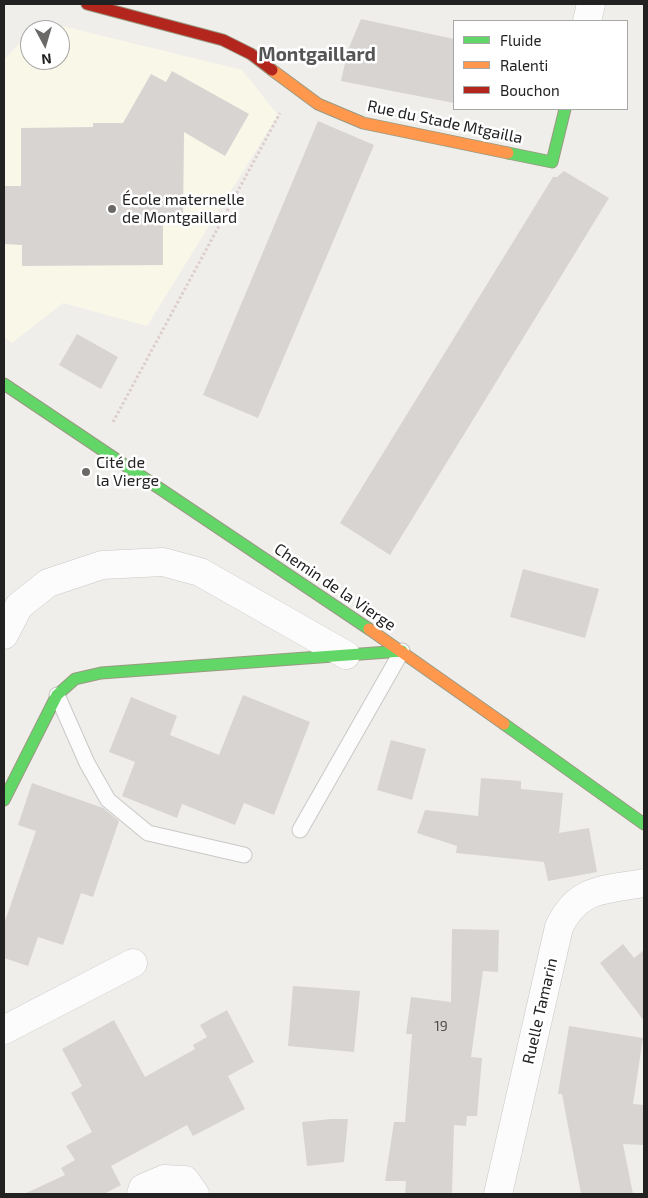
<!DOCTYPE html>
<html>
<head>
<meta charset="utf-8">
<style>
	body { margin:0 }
	#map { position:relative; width:648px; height:1198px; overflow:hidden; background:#f0eeeb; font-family:"Exo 2",sans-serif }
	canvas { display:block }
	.frame { position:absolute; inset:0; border:5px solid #222; pointer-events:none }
	.legend { position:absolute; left:453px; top:20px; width:175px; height:90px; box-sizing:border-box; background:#fff; border:1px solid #a7a7a7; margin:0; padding:6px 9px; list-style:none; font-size:15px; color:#222 }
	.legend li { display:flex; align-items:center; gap:10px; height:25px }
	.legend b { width:25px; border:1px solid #a7a7a7 }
	.north { position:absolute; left:20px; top:20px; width:50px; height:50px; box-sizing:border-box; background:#fff; border:1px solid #a7a7a7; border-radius:50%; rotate:174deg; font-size:14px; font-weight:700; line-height:20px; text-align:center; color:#222 }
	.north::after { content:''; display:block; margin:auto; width:18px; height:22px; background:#6a6968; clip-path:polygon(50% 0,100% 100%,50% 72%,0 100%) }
</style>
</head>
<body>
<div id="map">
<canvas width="648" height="1198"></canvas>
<div class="frame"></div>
<ul class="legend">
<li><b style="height:6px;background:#63d668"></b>Fluide</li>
<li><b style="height:6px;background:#ff974d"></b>Ralenti</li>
<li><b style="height:6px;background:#b3261e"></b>Bouchon</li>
</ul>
<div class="north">N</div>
</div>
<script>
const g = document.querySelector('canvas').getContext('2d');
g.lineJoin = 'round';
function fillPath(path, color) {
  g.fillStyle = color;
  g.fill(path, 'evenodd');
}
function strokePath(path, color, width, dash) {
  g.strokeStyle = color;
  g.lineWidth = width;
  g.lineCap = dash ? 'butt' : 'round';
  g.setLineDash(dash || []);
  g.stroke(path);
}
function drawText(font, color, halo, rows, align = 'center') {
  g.font = font + ' "Exo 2",sans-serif';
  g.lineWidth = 5;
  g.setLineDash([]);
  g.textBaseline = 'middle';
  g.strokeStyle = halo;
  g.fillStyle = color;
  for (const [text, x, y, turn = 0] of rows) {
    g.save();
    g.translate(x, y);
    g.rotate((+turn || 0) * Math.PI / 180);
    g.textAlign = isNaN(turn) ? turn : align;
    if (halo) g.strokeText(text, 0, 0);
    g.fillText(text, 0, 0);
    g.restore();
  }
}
fillPath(new Path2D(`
	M42 21 242 70 278 115 147 326 63 303 12 343 4 337V60L30 32V60H60V30H32Z`), '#f8f7e8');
fillPath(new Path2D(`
	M361 19 454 39V103L341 81 348 50Z
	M172 71 249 114 225 156 184 132 183 223 163 222V265L22 266V245L4 244V186H21V128L93 127V123H123L151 74 166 82Z
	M318 121 374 145 258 418 203 395Z
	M564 171 609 198 390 555 340 523 553 177H557Z
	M77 334 118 357 101 389 59 365Z
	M523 569 599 589 585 638 510 617Z
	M243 695 310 722 274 815 244 803 235 825 182 804 177 818 122 796 135 762 109 752 131 697 177 716 170 735 219 755Z
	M391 740 426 749 412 800 377 790Z
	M481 778 521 781V789L563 793 559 833 589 828 597 872 548 881 544 862 456 853 457 846 417 833 425 810 478 816Z
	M32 783 103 808 119 821 93 897 81 893 63 945 38 937 28 966 4 958V924L36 831 18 825Z
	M452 929 499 930 498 972 483 971 471 1057 482 1058 477 1116H467L466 1126 454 1125 452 1194H405L406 1181H385L394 1122H405L412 1034H406L411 997 451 1002Z
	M623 944 634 958 644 950V1021L600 963Z
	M293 986 360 991 354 1052 288 1046Z
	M227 1010 254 1062 228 1076 245 1109 193 1136 187 1125 111 1166 121 1185 104 1194H24L65 1175 61 1168 75 1160 66 1146 92 1132 71 1093 82 1086 62 1049 114 1020 145 1077 195 1049 193 1045 207 1037 200 1025Z
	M569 1026 643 1038 633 1104 644 1105V1145L623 1144 633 1194H581L562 1094H558Z
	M331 1119H348L344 1162 307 1166 302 1122Z`), '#d7d4d2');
const lane = new Path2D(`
	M57 695 87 763 108 800 148 833 244 855
	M300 830 402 651`);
const street = new Path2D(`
	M587 21 591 4
	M4 635 19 606 48 583 102 565 163 562 200 572 346 655
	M4 1030 133 963
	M141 1194 143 1188 164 1179 185 1180 195 1194
	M498 1194 559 927C578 887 605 890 644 883`);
const fast = new Path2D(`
	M508 153 552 162 565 109
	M4 384 369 629
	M504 724 644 824
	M4 800 57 695 75 679 101 673 402 651`);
const slow = new Path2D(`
	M272 70 318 104 363 123 508 153
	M369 629 504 724`);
const jam = new Path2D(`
	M87 4 223 40 251 54 272 70`);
strokePath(lane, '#c9c8c7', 17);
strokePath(street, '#c9c8c7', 29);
strokePath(fast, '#999a82', 13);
strokePath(slow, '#999a82', 13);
strokePath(jam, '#999a82', 13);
strokePath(new Path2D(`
	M113 422 280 113`), '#dccecd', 3, [2.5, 2.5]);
strokePath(lane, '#fdfcfc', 15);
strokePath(street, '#fdfcfc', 28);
strokePath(fast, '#63d668', 11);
strokePath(slow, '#ff974d', 11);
strokePath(jam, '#b3261e', 11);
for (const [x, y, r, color] of [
	[112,209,5,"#6a6968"],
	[86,472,5,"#6a6968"]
]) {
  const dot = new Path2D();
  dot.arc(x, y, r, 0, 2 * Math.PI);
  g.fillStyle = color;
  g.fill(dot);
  strokePath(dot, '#fff', 2);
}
drawText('14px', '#4f4e4e', null, [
	["19",441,1026]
]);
drawText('16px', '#222', '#fff', [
	["Rue du Stade Mtgailla",445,122,12],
	["Chemin de la Vierge",335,587,34],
	["Ruelle Tamarin",540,1011,-77]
]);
drawText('16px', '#222', '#fff', [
	["École maternelle",122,200],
	["de Montgaillard",122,218],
	["Cité de",96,463],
	["la Vierge",96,481]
], 'left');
drawText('bold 19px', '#555', '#fff', [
	["Montgaillard",317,55]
]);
</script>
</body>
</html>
